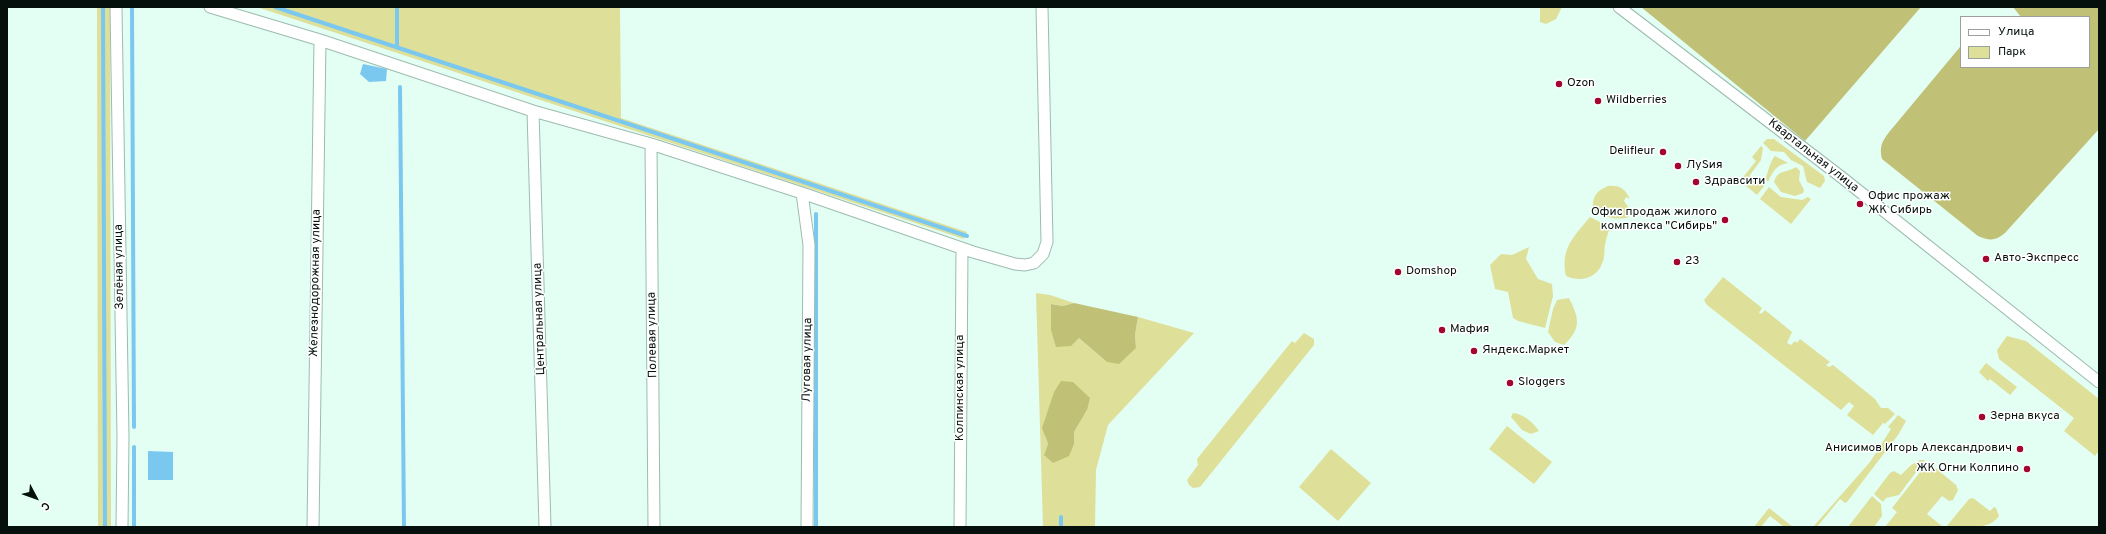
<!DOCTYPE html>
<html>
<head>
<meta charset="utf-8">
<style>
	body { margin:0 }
	#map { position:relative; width:2106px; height:534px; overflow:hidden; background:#e3fef3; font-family:Overpass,sans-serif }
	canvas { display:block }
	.frame { position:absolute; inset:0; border:8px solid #05100c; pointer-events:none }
	.legend { position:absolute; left:1960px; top:16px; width:130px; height:52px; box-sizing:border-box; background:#fff; border:1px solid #9b9f9e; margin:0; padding:5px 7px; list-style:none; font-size:12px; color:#05100c }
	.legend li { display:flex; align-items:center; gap:8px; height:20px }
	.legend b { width:20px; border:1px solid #9b9f9e }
	.north { position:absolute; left:16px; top:478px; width:40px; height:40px; -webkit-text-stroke:3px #fff; paint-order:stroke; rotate:131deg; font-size:11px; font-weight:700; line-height:16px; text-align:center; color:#05100c }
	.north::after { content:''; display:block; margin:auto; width:14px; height:18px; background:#05100c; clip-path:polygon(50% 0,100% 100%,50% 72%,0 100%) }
</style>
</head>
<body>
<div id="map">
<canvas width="2106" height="534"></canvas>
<div class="frame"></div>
<ul class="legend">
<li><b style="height:5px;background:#fff"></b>Улица</li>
<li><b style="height:11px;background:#dee09a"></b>Парк</li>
</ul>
<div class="north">С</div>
</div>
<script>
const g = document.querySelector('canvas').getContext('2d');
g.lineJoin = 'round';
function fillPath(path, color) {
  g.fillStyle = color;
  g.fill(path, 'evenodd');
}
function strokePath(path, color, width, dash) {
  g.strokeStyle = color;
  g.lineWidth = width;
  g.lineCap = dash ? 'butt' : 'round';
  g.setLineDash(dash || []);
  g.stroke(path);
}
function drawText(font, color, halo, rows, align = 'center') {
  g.font = font + ' Overpass,sans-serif';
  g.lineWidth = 3;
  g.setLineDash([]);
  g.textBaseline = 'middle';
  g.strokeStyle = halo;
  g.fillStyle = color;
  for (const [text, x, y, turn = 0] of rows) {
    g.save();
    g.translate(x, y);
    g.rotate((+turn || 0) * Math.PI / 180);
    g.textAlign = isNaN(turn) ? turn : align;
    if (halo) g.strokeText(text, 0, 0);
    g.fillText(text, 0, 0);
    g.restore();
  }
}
fillPath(new Path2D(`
	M97 7H110L111 527H98Z
	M257 7H620L621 118 967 232 964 239Z
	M1540 7H1562L1556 19 1546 24 1540 22Z
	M1767 139H1774L1824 176 1825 181 1820 188 1807 182 1803 166 1791 160 1784 152 1771 151 1763 143Z
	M1761 146 1763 148 1761 160 1750 175V179L1754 181H1759L1765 185 1757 195 1740 181 1756 161 1752 157Z
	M1775 156 1788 163C1776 165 1773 171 1768 182L1766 179C1767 174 1771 159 1775 156Z
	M1796 167 1800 171 1799 180 1804 190 1803 193 1795 196 1781 192 1774 182C1778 169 1787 173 1796 167Z
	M1608 186C1620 185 1625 189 1630 199L1626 197 1624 201 1631 211 1629 217C1615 221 1606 217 1593 210 1592 197 1596 191 1608 186Z
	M1769 187 1781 197 1802 200 1808 197 1811 199 1791 224 1760 199Z
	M1590 217 1610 227C1608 233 1606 239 1605 245 1604 250 1605 256 1603 261 1598 278 1581 283 1566 276 1560 249 1574 236 1590 217Z
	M1529 247 1526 259 1538 279 1552 284 1553 296 1545 328 1518 321 1513 318 1508 292 1495 289 1490 265 1501 254 1512 255Z
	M1723 277 1762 308 1759 313 1761 314 1765 310 1792 332 1787 343 1791 345 1795 341 1797 343 1800 339 1830 362 1826 365 1829 367 1833 365 1875 399 1881 408H1888L1895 414 1885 424 1883 423 1873 435 1847 415 1854 406 1849 402 1841 410 1707 305 1704 300Z
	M1036 293 1050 295 1074 303 1063 306 1052 304 1051 330 1079 338 1107 362 1136 348 1135 335 1138 317 1194 333 1108 425 1096 470 1095 527H1043ZM1087 410 1074 432V444L1044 455 1048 444 1045 437Z
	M1569 298C1579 318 1582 328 1564 345L1555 342 1548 332 1553 309 1557 300Z
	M1304 333 1314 339V345L1200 487 1193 488 1189 485 1187 480 1198 465 1197 459 1292 341 1295 343Z
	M2007 336 2026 341 2099 399V454L2097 453 2095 456 2064 431 2074 418 1999 359 1997 350Z
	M1986 363 2017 387 2010 395 1990 379 1988 381 1979 372Z
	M1513 413C1522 413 1534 423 1539 431L1531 434 1522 430 1511 417Z
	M1898 415 1906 421 1898 435 1847 502 1845 503 1840 499 1817 527H1813L1870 462 1891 429 1888 427Z
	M1507 426 1552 462 1534 484 1489 449Z
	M1331 449 1371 483 1338 521 1299 487Z
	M1920 460H1925L1899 495 1886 498 1883 502 1874 494 1890 473 1894 471 1901 475 1911 465Z
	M1928 462 1956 485 1958 490 1953 500 1949 501 1942 496 1927 514 1942 526 1885 527 1897 512 1892 508Z
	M1872 496 1881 504 1882 516 1874 527H1848Z
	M1973 498 1990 511 1994 507 1996 508 1999 516C1989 531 1962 527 1946 527L1969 499Z
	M1769 508 1793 527H1784L1770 516 1761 527H1754Z`), '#dee09a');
fillPath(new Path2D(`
	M1641 7H1921L1805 141Z
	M2013 7H2099V129L2005 233C1995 241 1990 241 1978 236L1882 159C1879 147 1882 141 1890 131L1960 47 1961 67H2089V17H2021Z
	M1074 303 1138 317 1135 335 1136 348 1119 364 1107 362 1079 338 1071 346 1056 347 1051 330V304L1063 306Z
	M1061 381 1073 382 1090 398 1087 410 1074 432V444L1069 456 1053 463 1044 455 1048 444 1042 428 1054 392Z`), '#c0c177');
fillPath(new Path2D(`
	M363 64 387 69 386 81 369 82 360 74Z
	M148 451 173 452V480H148Z`), '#7ac8f0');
strokePath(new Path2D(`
	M103 7 105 527
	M132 7 134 427
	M275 7 967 236
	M397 47V7
	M400 87 404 527
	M134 447V527
	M816 527V214
	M1061 527V517`), '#7ac8f0', 4);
const street = new Path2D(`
	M116 7 123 437 122 527
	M210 7 320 40 533 111 651 144 802 193 973 252 1015 264 1025 265 1034 263 1043 254 1047 242 1042 7
	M1619 7 1840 176 2099 382
	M533 111 545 527
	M651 144 654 527
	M802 193 809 245 807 527
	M313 527 320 40
	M960 527 962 249`);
strokePath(street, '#9cbcb0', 13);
strokePath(street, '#fff', 11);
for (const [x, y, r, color] of [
	[1559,84,4,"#a3052f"],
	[1598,101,4,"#a3052f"],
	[1663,152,4,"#a3052f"],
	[1678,166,4,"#a3052f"],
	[1696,182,4,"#a3052f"],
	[1860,204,4,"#a3052f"],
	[1725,220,4,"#a3052f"],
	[1986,259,4,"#a3052f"],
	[1677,262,4,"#a3052f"],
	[1398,272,4,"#a3052f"],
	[1442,330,4,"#a3052f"],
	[1474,351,4,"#a3052f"],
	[1510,383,4,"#a3052f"],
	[1982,417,4,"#a3052f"],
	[2020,449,4,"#a3052f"],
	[2027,469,4,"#a3052f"]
]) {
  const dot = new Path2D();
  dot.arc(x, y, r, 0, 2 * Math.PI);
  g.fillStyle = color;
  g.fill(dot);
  strokePath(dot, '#fff', 1.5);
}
drawText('12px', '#05100c', '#fff', [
	["Ozon",1567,84],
	["Wildberries",1606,101],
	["Delifleur",1655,152,"right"],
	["ЛуSия",1686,166],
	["Здравсити",1704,182],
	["Офис прожаж",1868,197],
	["ЖК Сибирь",1868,211],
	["Офис продаж жилого",1717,213,"right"],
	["комплекса \"Сибирь\"",1717,227,"right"],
	["Авто-Экспресс",1994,259],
	["23",1685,262],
	["Domshop",1406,272],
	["Мафия",1450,330],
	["Яндекс.Маркет",1482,351],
	["Sloggers",1518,383],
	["Зерна вкуса",1990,417],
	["Анисимов Игорь Александрович",2012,449,"right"],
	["ЖК Огни Колпино",2019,469,"right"]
], 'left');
drawText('12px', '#05100c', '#fff', [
	["Квартальная улица",1813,156,38],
	["Зелёная улица",120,267,-91],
	["Железнодорожная улица",316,283,-89],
	["Центральная улица",540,319,-92],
	["Полевая улица",653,335,-91],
	["Луговая улица",808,360,-89],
	["Колпинская улица",961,388,-90]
]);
</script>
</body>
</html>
